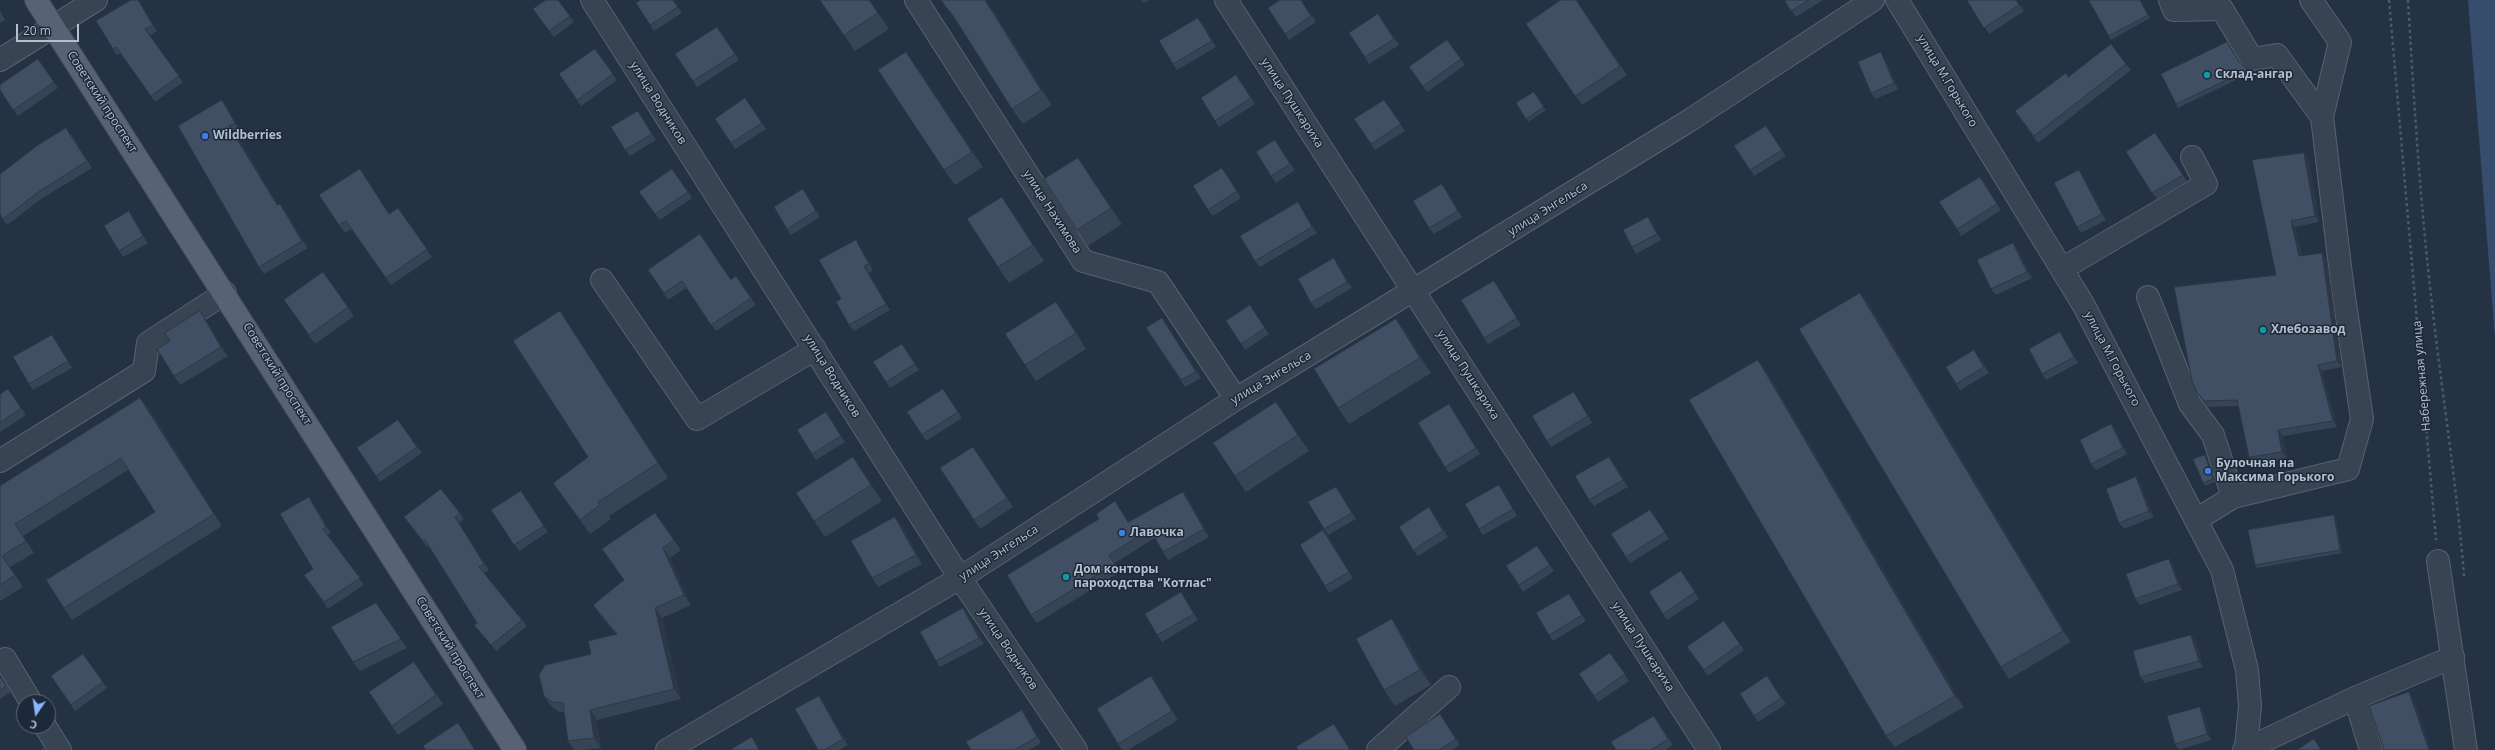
<!DOCTYPE html>
<html>
<head>
<meta charset="utf-8">
<style>
	body { margin:0 }
	#map { position:relative; width:2495px; height:750px; overflow:hidden; background:#243244; font-family:"Open Sans",sans-serif }
	canvas { display:block }
	.north { position:absolute; left:16px; top:694px; width:40px; height:40px; box-sizing:border-box; background:#1d2939; border:1px solid #5a6574; border-radius:50%; rotate:193deg; font-size:11px; font-weight:700; line-height:16px; text-align:center; color:#b6bfcd }
	.north::after { content:''; display:block; margin:auto; width:14px; height:18px; background:#89b6ff; clip-path:polygon(50% 0,100% 100%,50% 72%,0 100%) }
	.scale { position:absolute; left:16px; top:24px; width:63px; height:18px; box-sizing:border-box; border:2px solid #b6bfcd; border-top:0; padding-left:5px; font-size:12px; line-height:14px; white-space:nowrap; color:#b6bfcd; -webkit-text-stroke:3px #1d2939; paint-order:stroke }
</style>
</head>
<body>
<div id="map">
<canvas width="2495" height="750"></canvas>
<div class="north">С</div>
<div class="scale">20 m</div>
</div>
<script>
const g = document.querySelector('canvas').getContext('2d');
g.lineJoin = 'round';
function fillPath(path, color) {
  g.fillStyle = color;
  g.fill(path, 'evenodd');
}
function strokePath(path, color, width, dash) {
  g.strokeStyle = color;
  g.lineWidth = width;
  g.lineCap = dash ? 'butt' : 'round';
  g.setLineDash(dash || []);
  g.stroke(path);
}
function drawText(font, color, halo, rows, align = 'center') {
  g.font = font + ' "Open Sans",sans-serif';
  g.lineWidth = 3;
  g.setLineDash([]);
  g.textBaseline = 'middle';
  g.strokeStyle = halo;
  g.fillStyle = color;
  for (const [text, x, y, turn = 0] of rows) {
    g.save();
    g.translate(x, y);
    g.rotate((+turn || 0) * Math.PI / 180);
    g.textAlign = isNaN(turn) ? turn : align;
    if (halo) g.strokeText(text, 0, 0);
    g.fillText(text, 0, 0);
    g.restore();
  }
}
fillPath(new Path2D(`
	M2468 0H2495V339Z`), '#374d6d');
const minor = new Path2D(`
	M592 0 960 578 1076 750
	M916 0 1083 261 1158 282 1236 399
	M1226 0 1709 750
	M1897 0 2083 304 2222 570 2247 670 2250 706 2246 747
	M2170 0 2174 10 2222 9 2252 59 2277 55 2322 117 2342 283 2362 419 2348 469 2233 497
	M2311 0 2340 42 2322 117
	M0 60 96 0
	M2062 269 2206 184 2192 157
	M602 280 697 419 815 349
	M2148 297 2190 404 2213 435 2233 497 2196 520
	M0 461 144 371 148 343 225 293
	M2438 561 2466 750
	M5 659 31 702
	M2355 698 2371 750
	M45 726 60 750
	M667 750 960 578 1236 399 1687 122 1873 0
	M1378 750 1449 687
	M2244 750 2355 698 2453 657`);
const major = new Path2D(`
	M36 0 515 750`);
strokePath(minor, '#576271', 24);
strokePath(major, '#434d5d', 24);
strokePath(new Path2D(`
	M2389 0 2436 540
	M2408 0C2414 101 2420 203 2432 304 2442 395 2457 485 2464 576`), '#455e61', 2.5, [3, 3]);
strokePath(minor, '#394453', 22);
strokePath(major, '#576373', 22);
fillPath(new Path2D(`
	M138 0 157 31 150 36 183 82 155 102 121 53 117 55 113 49Z
	M558 0 574 22 554 37 533 9Z
	M673 0 682 13 654 31 636 3Z
	M820 0H870L889 29 855 51Z
	M941 0 993 10 1052 105 1023 124 1012 109 959 25Z
	M1141 0H1150L1144 3Z
	M1301 0 1316 22 1289 40 1268 8Z
	M1576 0 1627 75 1582 105 1526 24Z
	M1785 0H1823L1796 17Z
	M1967 0H2016L2024 11 1989 34Z
	M2089 0H2140L2150 18 2111 40Z
	M0 11 5 20 0 23Z
	M1378 14 1399 45 1369 64 1349 33Z
	M1203 24 1216 47 1177 70 1173 64Z
	M722 33 739 60 697 87 693 81Z
	M1447 40 1465 65 1427 92 1409 67Z
	M595 49 617 80 581 106 559 74Z
	M38 59 58 88 18 116 0 90Z
	M1885 59 1898 89 1876 99 1871 93Z
	M2240 63 2248 70 2250 73 2178 108 2176 104Z
	M2126 64 2131 70 2038 143 2019 117 2068 77Z
	M917 67 983 167 955 185 944 170Z
	M1241 81 1255 104 1219 127 1215 121Z
	M1534 92 1546 110 1528 122 1516 103Z
	M745 98 766 129 735 149 715 119Z
	M222 100 240 130 235 133 278 205 285 211 308 248 264 274 259 267Z
	M1384 100 1405 131 1375 150 1371 144Z
	M642 117 656 140 630 156 625 150Z
	M1766 126 1786 156 1754 176 1750 170Z
	M2155 133 2187 181 2157 199 2152 193Z
	M71 134 92 168 41 199 7 225 0 215Z
	M1275 140 1295 170 1276 183 1271 176Z
	M1078 158 1122 224 1088 246 1077 230Z
	M2309 159 2319 222 2295 227 2302 255 2327 260 2342 367 2322 371 2337 427 2283 436 2287 458 2254 464 2249 457 2239 406 2208 407 2197 392 2276 275 2252 160Z
	M672 169 692 198 660 220 639 192Z
	M1226 174 1241 198 1213 216 1208 210Z
	M2083 176 2106 220 2081 233 2077 227Z
	M365 177 389 214 398 208 432 257 391 285 352 229 345 233 339 225Z
	M1984 183 2001 210 1961 236 1957 229Z
	M803 189 820 217 791 235 787 229Z
	M1446 190 1462 217 1434 234 1429 228Z
	M1298 202 1317 233 1260 267 1255 261Z
	M1013 213 1044 261 1009 283 998 267Z
	M133 217 148 243 123 257 119 251Z
	M1648 217 1652 223 1661 240 1636 254 1632 247Z
	M856 240 860 247 873 270 869 273 890 310 854 331 849 325Z
	M2013 243 2018 249 2032 278 1996 295 1991 289Z
	M1338 265 1352 288 1316 309 1311 303Z
	M648 270 731 280 736 276 756 305 716 331 686 288 668 300Z
	M323 272 354 316 315 344 284 300Z
	M1494 281 1521 325 1488 344 1484 338Z
	M1860 293 1869 304 2071 642 2009 679 2001 667Z
	M1250 305 1269 334 1245 350 1226 321Z
	M200 311 206 320 228 356 180 385 174 376 170 341Z
	M1067 317 1086 349 1036 381 1025 365Z
	M1396 319 1407 334 1431 373 1349 424 1338 408Z
	M1166 324 1201 378 1185 387 1146 328Z
	M570 326 668 478 609 516 611 519 590 534 553 483 588 457Z
	M2060 332 2064 338 2078 363 2046 380 2042 374Z
	M52 335 72 368 33 390 29 384Z
	M902 344 919 370 890 388 886 382Z
	M1979 357 1989 373 1960 390 1956 384Z
	M1766 371 1964 707 1895 747 1886 736Z
	M8 389 26 415 0 432V395Z
	M943 389 962 418 926 441 922 435Z
	M1574 392 1592 423 1551 447 1547 441Z
	M140 398 149 409 222 526 72 620 64 608 155 512 128 470 23 536 34 553 10 567 23 587 0 601V486Z
	M1276 402 1309 451 1246 492 1235 476Z
	M1449 404 1480 454 1449 473 1445 467Z
	M826 412 845 442 816 460 812 454Z
	M398 420 422 453 380 482 357 448Z
	M2111 424 2115 430 2127 454 2096 470 2091 464Z
	M979 456 1013 507 980 529 974 520Z
	M2207 458 2215 482 2205 486 2203 483Z
	M1614 463 1628 487 1594 506 1589 500Z
	M864 473 882 501 825 537 814 521Z
	M2140 483 2154 517 2124 529 2119 523Z
	M1336 487 1356 519 1328 535 1324 529Z
	M1504 491 1517 516 1483 535 1479 529Z
	M1183 492 1189 500 1209 537 1168 560 1163 552 1155 538 1115 563 1120 572 1037 623 1031 615 1099 519 1115 501 1128 522Z
	M309 497 313 503 331 533 328 535 364 585 328 609 304 575 313 569Z
	M525 497 548 532 519 551 491 510Z
	M1429 507 1448 537 1418 556 1413 550Z
	M1650 510 1669 539 1630 563 1626 557Z
	M460 513 464 519 459 523 489 570 484 573 527 626 496 651 474 625 477 623 429 546 427 547 404 517Z
	M655 513 681 550 670 558 691 605 662 618 681 699 597 720 601 748 583 750H574L568 741 564 712H559L551 706 544 696 591 654 616 634 600 615 593 605 624 580Z
	M2336 518 2342 553 2257 568 2255 565Z
	M902 526 922 564 878 587 872 578Z
	M1323 530 1353 578 1329 593 1325 586Z
	M1537 546 1554 571 1523 592 1506 566Z
	M2169 559 2173 565 2182 590 2140 605 2135 599Z
	M1685 577 1699 599 1667 620 1649 592Z
	M1181 592 1198 620 1162 642 1157 635Z
	M1569 594 1586 621 1553 641 1549 635Z
	M376 603 407 648 360 671 353 662Z
	M968 614 984 644 940 667 936 661Z
	M1392 619 1403 635 1431 685 1395 706 1384 690Z
	M1724 621 1744 650 1708 676 1687 647Z
	M2196 641 2203 667 2145 683 2140 677Z
	M1610 653 1629 681 1598 702 1579 674Z
	M83 654 107 688 75 711 51 676Z
	M414 662 443 704 398 735 369 692Z
	M0 675 11 692 0 699Z
	M1151 676 1157 685 1178 720 1128 750H1122L1118 744Z
	M1767 676 1786 704 1758 722 1754 716Z
	M823 702 848 745 839 750H818Z
	M2204 713 2211 740 2179 750 2175 744Z
	M1440 714 1460 745 1452 750H1414Z
	M1026 717 1041 743 1029 750H971Z
	M1658 722 1673 745 1665 750H1616Z`), '#374456');
fillPath(new Path2D(`
	M138 0 140 3 157 31 153 25Z
	M869 0H870L889 29 878 13Z
	M986 0 993 10 1052 105 1041 90Z
	M1198 18 1203 24 1216 47 1212 41Z
	M906 52 917 67 983 167 972 152Z
	M1881 52 1885 59 1898 89 1894 83Z
	M222 100 227 108 240 130 235 123Z
	M638 111 642 117 656 140 652 134Z
	M229 126 235 133 282 213 277 205Z
	M2304 153 2309 159 2319 222 2315 216Z
	M1078 158 1089 173 1122 224 1111 208Z
	M2079 170 2083 176 2106 220 2102 214Z
	M1442 184 1446 190 1462 217 1458 211Z
	M1002 197 1013 213 1044 261 1033 245Z
	M1298 202 1302 208 1317 233 1312 227Z
	M280 204 285 211 308 248 302 241Z
	M129 211 133 217 148 243 143 236Z
	M1648 217 1652 223 1661 240 1657 234Z
	M2291 221 2295 227 2303 262 2299 256Z
	M2013 243 2018 249 2032 278 2027 272Z
	M2322 253 2327 260 2342 367 2337 361Z
	M1334 258 1338 265 1352 288 1347 282Z
	M864 266 869 273 890 310 886 304Z
	M1494 281 1499 287 1521 325 1517 318Z
	M1860 293 1869 304 2071 642 2063 631Z
	M1056 302 1067 317 1086 349 1076 333Z
	M200 311 206 320 228 356 221 347Z
	M560 311 570 326 668 478 658 463Z
	M1396 319 1407 334 1431 373 1420 358Z
	M2060 332 2064 338 2078 363 2074 357Z
	M1758 360 1766 371 1964 707 1955 696Z
	M2318 365 2322 371 2337 427 2333 421Z
	M140 398 149 409 222 526 214 514Z
	M1276 402 1287 418 1309 451 1298 435Z
	M1449 404 1454 411 1480 454 1476 448Z
	M2111 424 2115 430 2127 454 2123 448Z
	M2278 430 2283 436 2287 458 2282 452Z
	M2205 455 2207 458 2215 482 2213 479Z
	M853 457 864 473 882 501 871 485Z
	M1609 457 1614 463 1628 487 1623 480Z
	M2136 477 2140 483 2154 517 2149 511Z
	M1499 485 1504 491 1517 516 1513 509Z
	M1183 492 1189 500 1209 537 1204 529Z
	M309 497 313 503 331 533 326 527Z
	M2334 515 2336 518 2342 553 2340 550Z
	M455 517 459 523 489 570 484 564Z
	M895 517 902 526 922 564 916 555Z
	M1323 530 1328 536 1353 578 1349 572Z
	M663 548 670 558 691 605 684 595Z
	M2169 559 2173 565 2182 590 2178 584Z
	M655 608 662 618 681 699 674 689Z
	M963 608 968 614 984 644 979 638Z
	M1392 619 1403 635 1431 685 1420 670Z
	M2191 635 2196 641 2203 667 2199 661Z
	M1151 676 1157 685 1178 720 1172 711Z
	M2409 692 2414 699 2431 750H2429Z
	M819 696 823 702 848 745 843 739Z
	M2200 707 2204 713 2211 740 2207 734Z
	M590 710 597 720 601 748 594 738Z
	M458 723 464 731 475 750Z
	M1334 724 1345 740 1351 750H1350Z`), '#2d3746');
const building = new Path2D(`
	M131 0H138L153 25 145 29 179 76 151 96 116 47 113 49 96 21Z
	M546 0H558L570 16 549 31 533 9Z
	M641 0H673L678 7 650 25 636 3Z
	M820 0H869L878 13 844 35Z
	M941 0H985L1041 90 1012 109 954 17Z
	M1280 0H1301L1311 16 1285 34 1268 8Z
	M1561 0H1576L1620 66 1575 96 1526 24Z
	M1785 0H1809L1791 11Z
	M1967 0H2016L2019 5 1984 28Z
	M2089 0H2140L2148 15 2109 36Z
	M1378 14 1394 39 1365 57 1349 33Z
	M1198 18 1212 41 1173 64 1159 41Z
	M717 27 735 54 693 81 675 54Z
	M1447 40 1461 59 1423 86 1409 67Z
	M2227 42 2239 62 2248 70 2176 104 2161 74Z
	M2111 44 2126 64 2034 136 2015 111 2066 73 2068 77Z
	M595 49 613 74 577 100 559 74Z
	M906 52 972 152 944 170 878 70Z
	M1881 52 1894 83 1871 93 1858 62Z
	M38 59 54 82 13 110 0 90V85Z
	M1236 75 1251 98 1215 121 1201 98Z
	M1534 92 1544 107 1526 119 1516 103Z
	M745 98 762 123 731 143 715 119Z
	M222 100 235 123 229 126 277 205 280 204 302 241 259 267 178 126Z
	M1384 100 1401 124 1371 144 1354 119Z
	M638 111 652 134 625 150 611 127Z
	M1766 126 1782 150 1750 170 1734 146Z
	M66 128 87 161 37 193 3 219 0 215V174L38 145Z
	M2155 133 2183 175 2152 193 2126 152Z
	M1275 140 1290 164 1271 176 1256 152Z
	M2304 153 2315 216 2291 221 2299 256 2322 253 2337 361 2318 365 2333 421 2278 430 2282 452 2249 457 2237 400 2204 401 2197 392 2192 381 2174 287 2276 275 2252 160Z
	M1078 158 1111 208 1077 230 1044 179Z
	M1222 168 1237 191 1208 210 1193 186Z
	M360 169 389 214 398 208 427 249 386 278 346 221 339 225 319 195Z
	M672 169 688 192 655 214 639 192Z
	M2079 170 2102 214 2077 227 2054 183Z
	M1980 177 1997 204 1957 229 1939 202Z
	M1442 184 1458 211 1429 228 1413 201Z
	M803 189 816 211 787 229 774 207Z
	M1002 197 1033 245 998 267 967 219Z
	M1298 202 1312 227 1255 261 1240 236Z
	M129 211 143 236 119 251 104 226Z
	M1648 217 1657 234 1632 247 1623 230Z
	M700 234 731 280 736 276 751 298 711 325 682 281 664 293 648 270Z
	M856 240 869 264 864 266 886 304 849 325 836 302 841 299 819 260Z
	M2013 243 2027 272 1991 289 1977 260Z
	M1334 258 1347 282 1311 303 1298 279Z
	M323 272 348 307 309 335 284 300Z
	M1494 281 1517 318 1484 338 1461 300Z
	M1860 293 2063 631 2001 667 1799 329Z
	M1056 302 1076 333 1025 365 1005 334Z
	M1250 305 1265 328 1241 344 1226 321Z
	M200 311 221 347 174 376 157 349 170 341 165 333Z
	M560 311 658 463 598 502 600 505 580 520 553 483 588 457 513 341Z
	M1162 318 1196 372 1181 380 1146 328Z
	M1396 319 1420 358 1338 408 1314 369Z
	M2060 332 2074 357 2042 374 2029 349Z
	M52 335 68 361 29 384 13 357Z
	M902 344 915 364 886 382 873 362Z
	M1974 350 1984 367 1956 384 1946 367Z
	M1758 360 1955 696 1886 736 1689 400Z
	M8 389 21 408 0 423V395Z
	M943 389 958 412 922 435 907 412Z
	M1574 392 1588 416 1547 441 1532 416Z
	M140 398 214 514 64 608 46 580 155 512 121 458 15 524 26 541 2 556 15 575 0 585V486Z
	M1276 402 1298 435 1235 476 1213 443Z
	M1449 404 1476 448 1445 467 1418 423Z
	M826 412 841 436 812 454 797 430Z
	M398 420 417 447 376 476 357 448Z
	M2111 424 2123 448 2091 464 2080 440Z
	M973 447 1007 498 974 520 940 468Z
	M2205 455 2213 479 2203 483 2193 459Z
	M853 457 871 485 814 521 796 493Z
	M1609 457 1623 480 1589 500 1575 476Z
	M2136 477 2149 511 2119 523 2106 489Z
	M1499 485 1513 509 1479 529 1465 504Z
	M1336 487 1352 513 1324 529 1308 502Z
	M441 489 460 513 455 517 484 564 479 567 522 620 491 645 474 625 477 623 425 540 423 541 404 517Z
	M521 491 544 526 514 545 491 510Z
	M1183 492 1204 529 1163 552 1150 529 1109 555 1115 564 1031 615 1007 575 1099 519 1096 514 1115 501 1128 522Z
	M309 497 326 527 323 529 360 578 324 602 304 575 313 569 280 514Z
	M1429 507 1443 531 1413 550 1399 527Z
	M1650 510 1665 532 1626 557 1611 534Z
	M655 513 674 540 663 548 684 595 655 608 674 689 590 710 594 738 568 741 563 703 552 702 544 696 539 675 545 665 591 654 588 641 617 634 593 605 624 580 602 549Z
	M2334 515 2340 550 2255 565 2248 530Z
	M895 517 916 555 872 578 851 541Z
	M1323 530 1349 572 1325 586 1300 545Z
	M1537 546 1550 565 1519 585 1506 566Z
	M2169 559 2178 584 2135 599 2126 574Z
	M1681 571 1695 592 1663 614 1649 592Z
	M1181 592 1194 614 1157 635 1145 614Z
	M1569 594 1582 615 1549 635 1536 613Z
	M376 603 401 639 353 662 331 627Z
	M963 608 979 638 936 661 920 632Z
	M1392 619 1420 670 1384 690 1356 639Z
	M1724 621 1740 644 1704 670 1687 647Z
	M2191 635 2199 661 2140 677 2133 651Z
	M1610 653 1625 674 1594 696 1579 674Z
	M83 654 103 682 71 705 51 676Z
	M414 662 436 695 392 726 369 692Z
	M0 676 6 686 0 690Z
	M1151 676 1172 711 1118 744 1097 709Z
	M1767 676 1781 698 1754 716 1740 694Z
	M2409 692 2429 750H2384L2369 706Z
	M819 696 843 739 824 750H818L795 709Z
	M2200 707 2207 734 2175 744 2167 716Z
	M1022 710 1037 737 1014 750H971L966 742Z
	M1440 714 1456 739 1439 750H1414L1406 737Z
	M1654 716 1668 739 1651 750H1616L1611 742Z
	M458 723 475 750H426L423 746Z
	M1334 724 1350 750H1298L1296 747Z
	M752 737 759 750H730Z
	M2314 739 2321 750H2297Z
	M44 748 46 750H41Z`);
fillPath(building, '#404f64');
strokePath(building, '#2d3746', 1);
for (const [x, y, r, color] of [
	[2207,75,4,"#0f9aa8"],
	[205,136,4,"#3f7fe0"],
	[2263,330,4,"#0f9aa8"],
	[2208,471,4,"#3f7fe0"],
	[1122,533,4,"#3f7fe0"],
	[1066,577,4,"#0f9aa8"]
]) {
  const dot = new Path2D();
  dot.arc(x, y, r, 0, 2 * Math.PI);
  g.fillStyle = color;
  g.fill(dot);
  strokePath(dot, '#1d2939', 1.5);
}
drawText('bold 12px', '#b6bfcd', '#1d2939', [
	["Склад-ангар",2215,75],
	["Wildberries",213,136],
	["Хлебозавод",2271,330],
	["Булочная на",2216,464],
	["Максима Горького",2216,478],
	["Лавочка",1130,533],
	["Дом конторы",1074,570],
	["пароходства \"Котлас\"",1074,584]
], 'left');
drawText('12px', '#b6bfcd', '#1d2939', [
	["улица М.Горького",1947,81,59],
	["Советский проспект",102,102,57],
	["улица Водников",658,103,58],
	["улица Пушкариха",1292,103,57],
	["улица Энгельса",1548,209,-32],
	["улица Нахимова",1052,212,57],
	["улица М.Горького",2112,359,62],
	["Советский проспект",277,374,58],
	["улица Пушкариха",1468,375,57],
	["улица Водников",832,376,58],
	["Набережная улица",2422,376,-95],
	["улица Энгельса",1271,378,-31],
	["улица Энгельса",999,553,-33],
	["улица Пушкариха",1643,647,57],
	["Советский проспект",450,648,58],
	["улица Водников",1008,649,56]
]);
</script>
</body>
</html>
